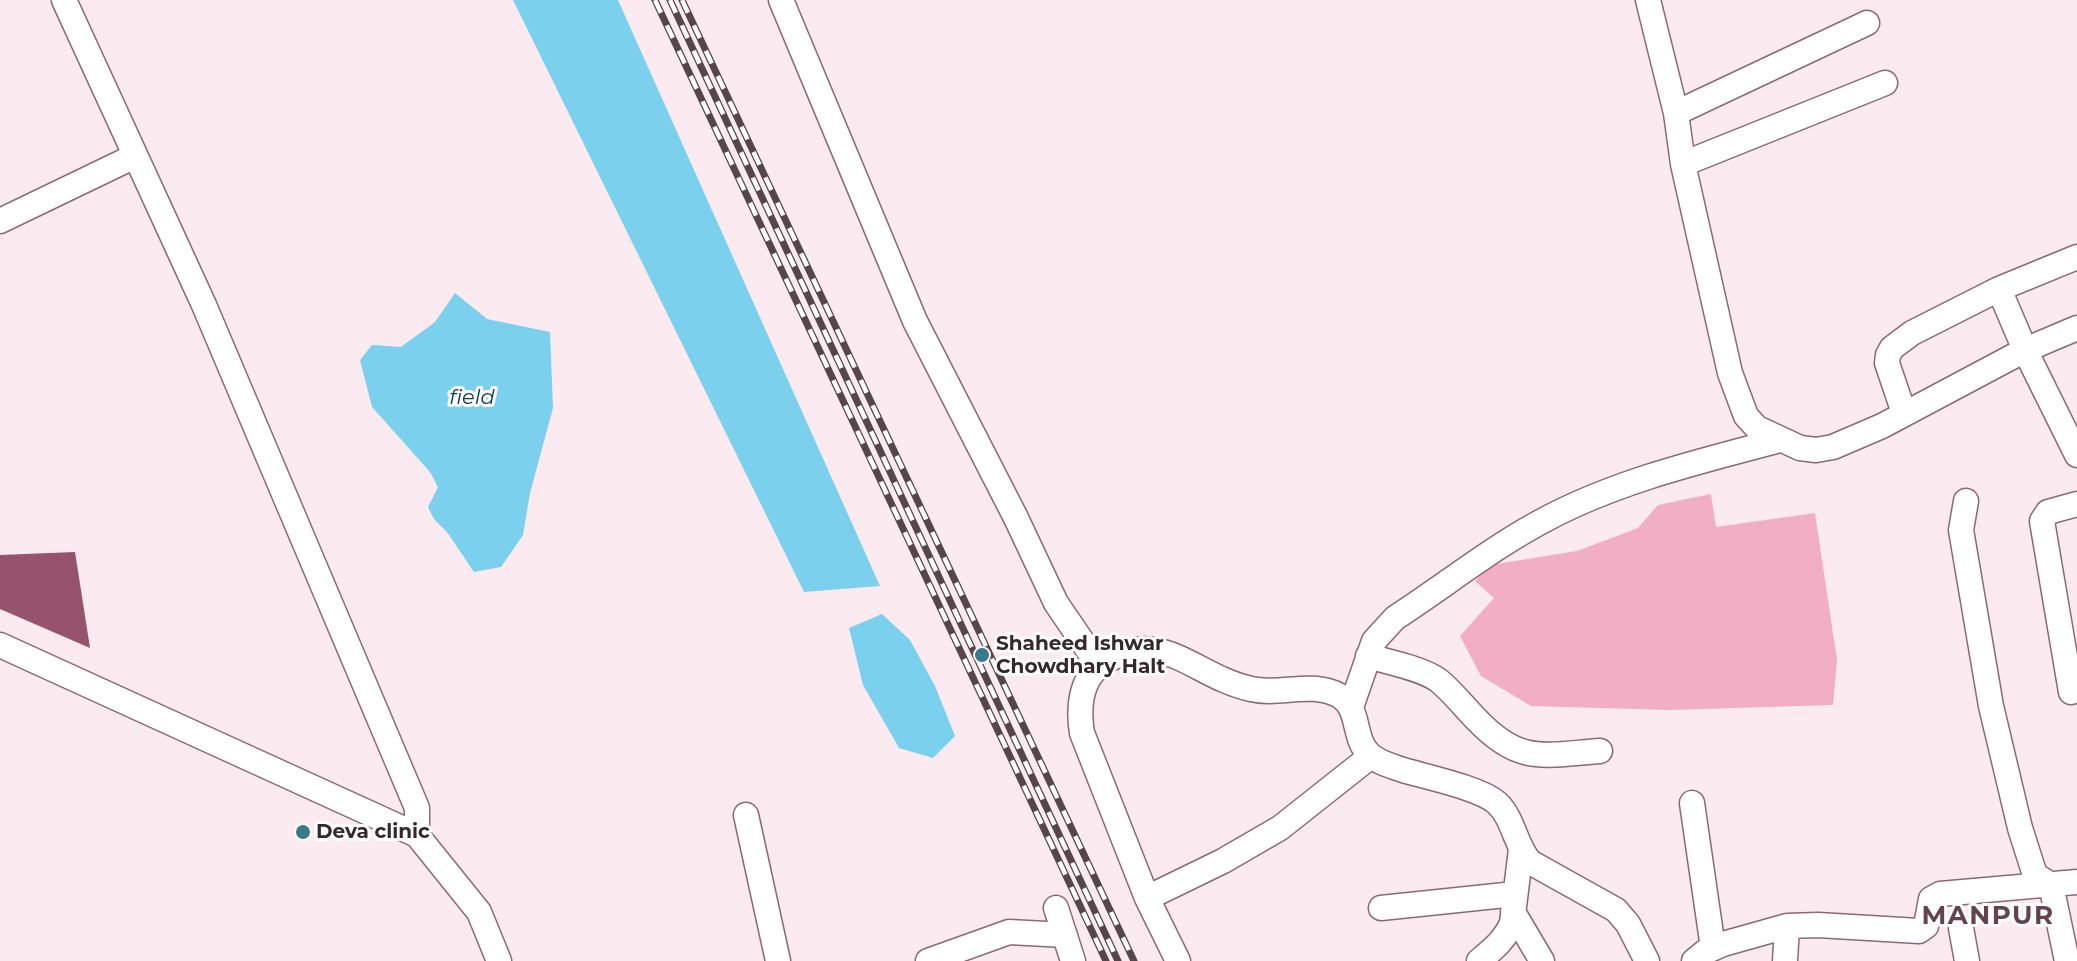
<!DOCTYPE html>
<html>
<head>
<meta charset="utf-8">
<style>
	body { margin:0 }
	canvas { display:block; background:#fbeaef }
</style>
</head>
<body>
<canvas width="2077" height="961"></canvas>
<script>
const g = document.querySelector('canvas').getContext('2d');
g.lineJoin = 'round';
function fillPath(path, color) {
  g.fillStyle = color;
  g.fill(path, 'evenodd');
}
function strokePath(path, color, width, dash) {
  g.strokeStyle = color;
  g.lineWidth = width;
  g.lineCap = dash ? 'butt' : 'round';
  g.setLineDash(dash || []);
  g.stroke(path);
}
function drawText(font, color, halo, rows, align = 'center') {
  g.font = font + ' Montserrat,sans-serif';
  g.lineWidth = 6;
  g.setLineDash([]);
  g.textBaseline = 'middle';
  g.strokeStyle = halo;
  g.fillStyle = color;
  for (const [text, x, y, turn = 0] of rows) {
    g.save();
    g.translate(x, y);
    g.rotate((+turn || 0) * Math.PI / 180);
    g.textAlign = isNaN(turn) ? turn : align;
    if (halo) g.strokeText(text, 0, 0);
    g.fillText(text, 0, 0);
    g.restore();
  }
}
fillPath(new Path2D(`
	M1711 494 1716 527 1815 513 1837 660 1833 705 1670 710 1531 706 1481 676 1460 636 1494 598 1475 581 1490 565 1577 551 1638 528 1658 505Z`), '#f1aec5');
fillPath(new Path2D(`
	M513 0H618L880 586 804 592Z
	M455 293 487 319 550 332 553 408 530 493 523 535 501 567 474 572 447 532 434 519 428 507 438 487 430 472 372 407 360 360 372 345 401 347 435 322Z
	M882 614 910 640 935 686 955 736 933 758 899 748 863 685 849 628Z`), '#7bd1ed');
fillPath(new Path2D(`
	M75 552 90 648 0 609V555Z`), '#95546c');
const minor = new Path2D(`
	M64 0 204 305 417 808V835
	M781 0 915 321 1016 518 1056 603 1099 666
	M1648 0 1676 113 1683 164 1730 373 1746 416 1757 428 1800 448 1816 450 1833 447 1882 426 2025 350 2077 328
	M1676 113 1867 23
	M1683 164 1885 83
	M0 221 135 156
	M1999 289 2025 350 2077 455
	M1904 413 1887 363 1888 355 1892 348 1912 333 1999 289 2077 257
	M1966 501 1961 530 1991 706 2020 828 2035 875 2051 885 2067 961
	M0 645 417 835 479 912 499 961
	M1368 656C1388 662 1421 668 1438 680 1452 691 1464 707 1477 720 1520 765 1544 755 1600 751
	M2071 692 2042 521 2048 512 2077 504
	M1351 707 1374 641 1395 618C1446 585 1494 546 1548 518 1620 480 1702 461 1780 440
	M1692 803 1713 948
	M746 815 778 961
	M1147 898 1223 861 1280 828 1371 756
	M1056 908 1073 961
	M1381 908 1515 894
	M1513 912 1542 961
	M1961 928 1967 961
	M928 961 1009 932 1065 935
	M1178 961 1147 898 1082 733C1078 708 1080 679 1103 663 1161 625 1195 677 1251 689 1281 696 1311 680 1340 696 1361 709 1352 739 1370 755 1379 763 1392 766 1403 770 1426 777 1480 788 1497 803 1514 819 1515 845 1530 862L1616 910 1628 924 1647 961
	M1479 961C1492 950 1505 940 1512 923L1521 849
	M1694 961 1705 952 1723 944 1787 926 1818 925 1919 931 1926 926 1931 899 1940 894 2077 882
	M1785 961 1787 926`);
strokePath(minor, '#8b6974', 27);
strokePath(minor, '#fff', 24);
const rail = new Path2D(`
	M655 0 1106 961
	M670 0 1118 961
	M682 0 1134 961`);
strokePath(rail, '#55464b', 7);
strokePath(rail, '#fff', 4.5, [14]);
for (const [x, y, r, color] of [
	[982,655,8,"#39798d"],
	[303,832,8,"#39798d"]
]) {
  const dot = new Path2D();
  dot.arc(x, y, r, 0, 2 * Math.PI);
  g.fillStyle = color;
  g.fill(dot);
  strokePath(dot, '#fff', 2);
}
drawText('bold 20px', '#36272c', '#fff', [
	["Shaheed Ishwar",996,644],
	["Chowdhary Halt",996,667],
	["Deva clinic",316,832]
], 'left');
drawText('italic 21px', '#133b47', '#fff', [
	["field",472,398]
]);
g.letterSpacing = '1.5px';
drawText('bold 26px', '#63434e', '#fff', [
	["MANPUR",1988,916]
]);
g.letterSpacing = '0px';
</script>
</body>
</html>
